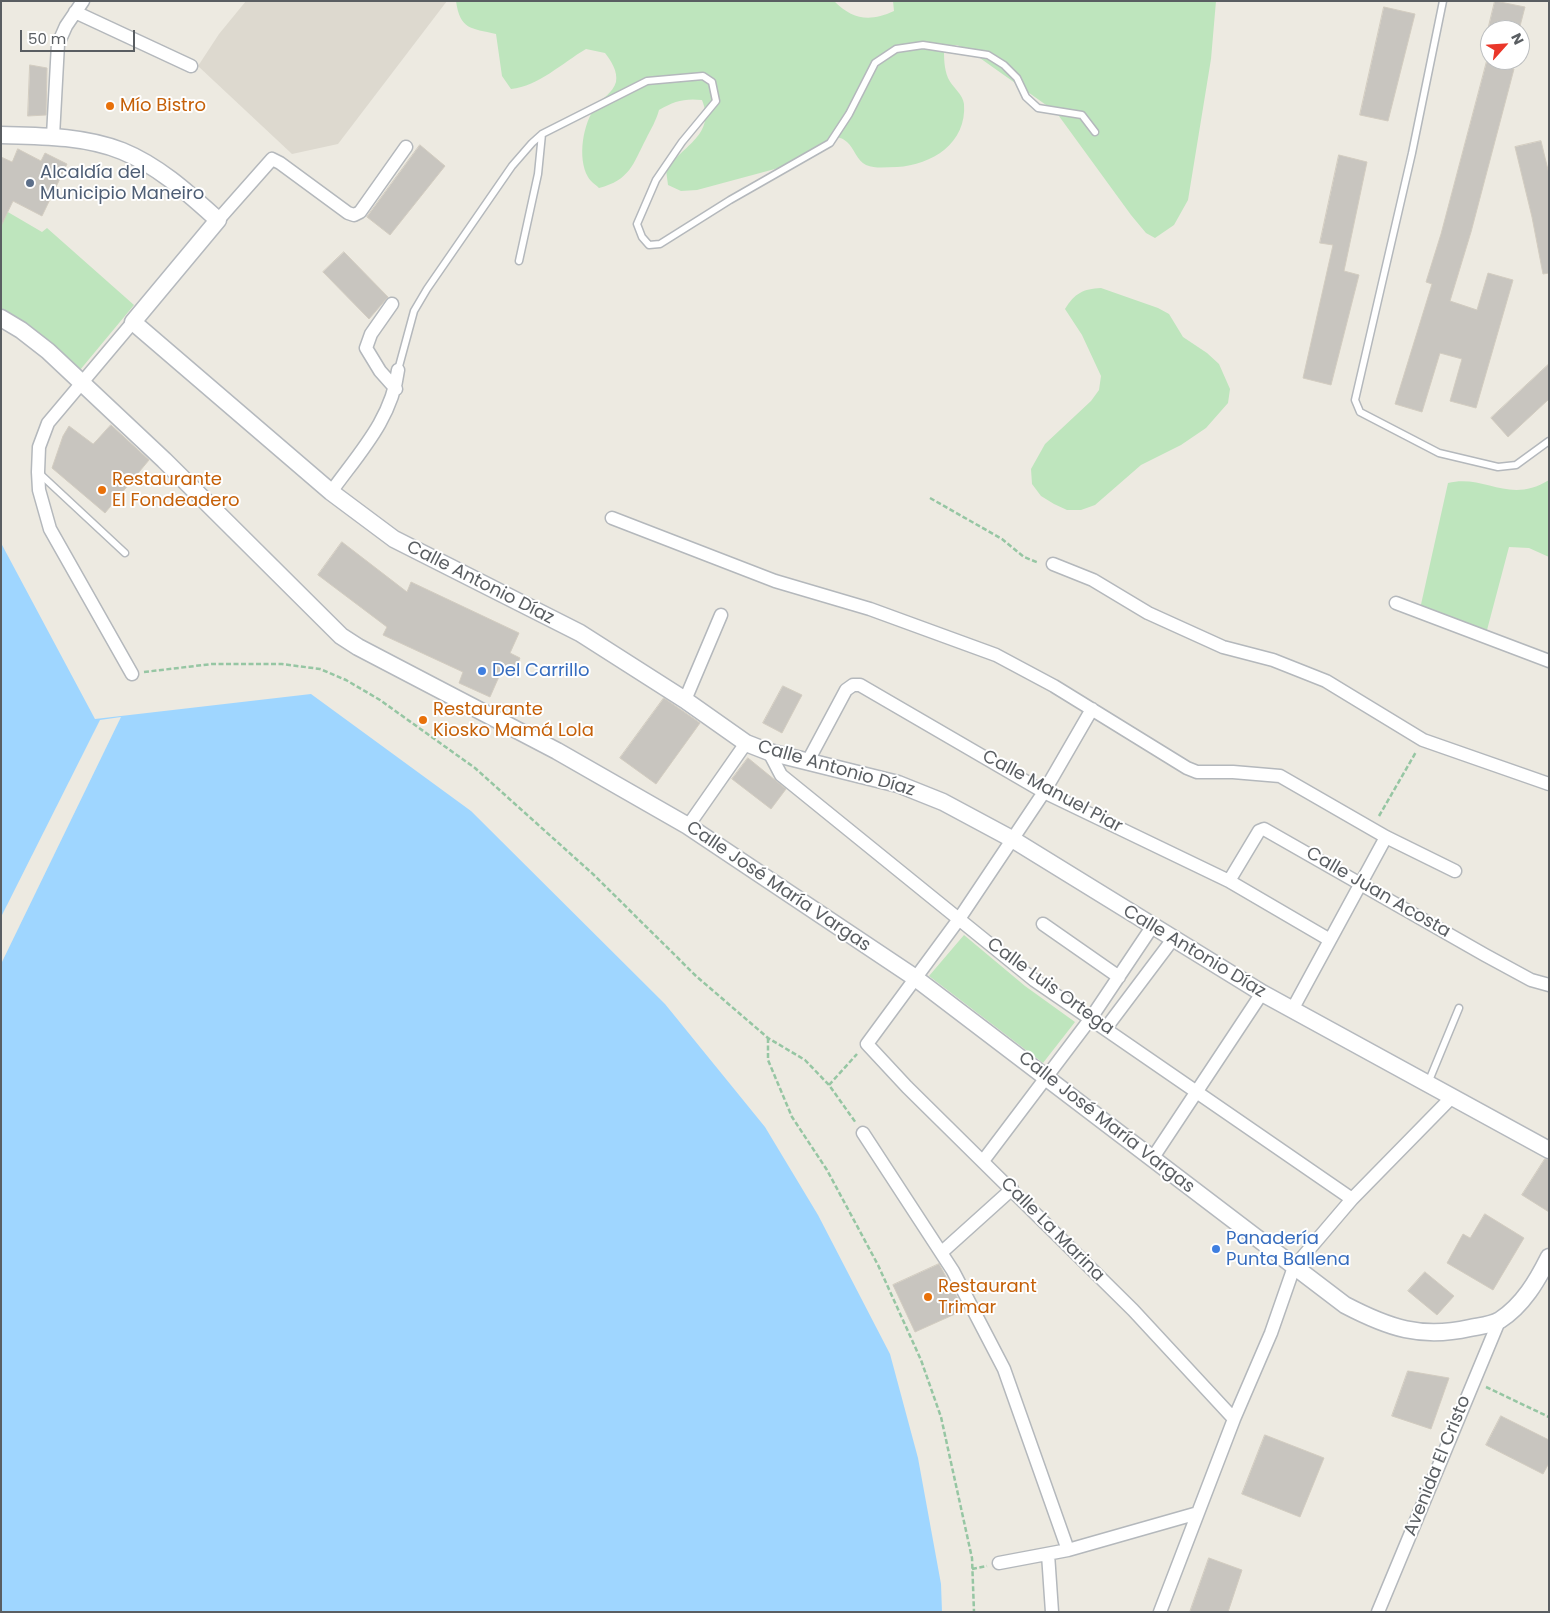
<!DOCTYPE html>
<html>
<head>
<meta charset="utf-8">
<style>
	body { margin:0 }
	#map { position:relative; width:1550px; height:1613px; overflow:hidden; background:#edeae1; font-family:Poppins,sans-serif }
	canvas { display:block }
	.frame { position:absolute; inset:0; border:2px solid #5a5e62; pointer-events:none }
	.north { position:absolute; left:1480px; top:20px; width:50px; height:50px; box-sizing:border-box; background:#fff; border:1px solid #bdbfc0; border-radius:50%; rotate:64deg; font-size:14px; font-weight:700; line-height:20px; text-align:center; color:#5a5e62 }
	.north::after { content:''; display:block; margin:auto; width:18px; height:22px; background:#ea372a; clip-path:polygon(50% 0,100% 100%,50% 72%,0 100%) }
	.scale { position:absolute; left:20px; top:30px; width:115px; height:22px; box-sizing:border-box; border:2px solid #5a5e62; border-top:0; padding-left:6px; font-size:15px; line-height:18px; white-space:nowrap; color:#5a5e62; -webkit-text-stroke:4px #fff; paint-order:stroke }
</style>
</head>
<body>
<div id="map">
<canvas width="1550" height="1613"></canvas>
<div class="frame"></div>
<div class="north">N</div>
<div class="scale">50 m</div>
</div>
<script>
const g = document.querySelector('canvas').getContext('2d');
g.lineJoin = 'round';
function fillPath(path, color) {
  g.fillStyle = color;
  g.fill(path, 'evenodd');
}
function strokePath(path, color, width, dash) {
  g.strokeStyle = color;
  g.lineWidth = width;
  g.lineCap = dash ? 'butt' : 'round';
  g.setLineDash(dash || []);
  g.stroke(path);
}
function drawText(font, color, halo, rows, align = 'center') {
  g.font = font + ' Poppins,sans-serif';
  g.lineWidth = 4;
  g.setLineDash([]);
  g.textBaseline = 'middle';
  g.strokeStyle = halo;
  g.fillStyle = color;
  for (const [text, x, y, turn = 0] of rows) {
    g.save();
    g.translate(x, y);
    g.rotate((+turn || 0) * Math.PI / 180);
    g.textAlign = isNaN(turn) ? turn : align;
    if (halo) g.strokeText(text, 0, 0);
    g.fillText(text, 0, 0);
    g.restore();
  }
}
fillPath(new Path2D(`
	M246 1H447L338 144 292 154 198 66 219 34Z`), '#ddd9cf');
fillPath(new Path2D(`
	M456 1H834C853 20 870 22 894 11L893 1H1216L1211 59 1188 200 1174 225 1155 238 1146 233 1131 215 1056 112 970 51 957 45 944 48C944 58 944 68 948 78 952 87 963 94 964 104 967 143 932 165 897 167 886 167 876 169 866 165 857 161 854 148 847 142 843 138 837 137 833 136L811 152 786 166 697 190 681 191 668 185 666 170C683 145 716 135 702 100 685 98 674 101 659 110 656 121 651 129 646 139 633 164 630 180 599 188 596 185 590 181 588 177 577 158 583 123 596 106 602 98 613 93 616 82 618 71 611 61 605 53L586 49C562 63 539 86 511 89L502 76 496 34C471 28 460 30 456 1Z
	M1 208 42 232 47 228 134 305 80 370 1 312Z
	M1101 288 1158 308 1169 314 1183 337 1207 353 1219 364 1230 389 1228 403 1206 428 1181 445 1141 465 1095 505 1081 510H1067L1054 504 1041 496 1032 484 1031 469 1045 444 1091 401 1099 390 1101 376 1082 335 1065 309C1075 293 1083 289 1101 288Z
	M1549 480V557L1529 548 1509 547 1487 630 1420 609 1448 483C1485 474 1509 505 1549 480Z
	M964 935 1025 986 1075 1022 1043 1063 929 976Z`), '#bee5bd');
fillPath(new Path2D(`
	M1 543 95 719 311 694 471 811 665 1004 765 1127 818 1215 890 1354 918 1458 941 1584 942 1612H1Z`), '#9fd6ff');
fillPath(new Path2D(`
	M121 717 1 964V917L100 720Z`), '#edeae1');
const building = new Path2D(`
	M1495 1 1525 7 1519 30H1488Z
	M1384 7 1415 14 1388 121 1360 115Z
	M1487 61 1514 69 1471 232 1450 301 1477 310 1488 273 1513 280 1476 408 1450 401 1462 359 1440 353 1422 412 1395 404 1432 284 1426 282 1441 234Z
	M30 65 47 68 46 115 28 116Z
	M1541 141 1549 174V273L1543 274 1532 217 1515 147Z
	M420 145 445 166 390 235 367 217Z
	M18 149 41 161 45 153 67 164 42 216 13 201 1 226V157L12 162Z
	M1339 155 1367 162 1344 271 1359 275 1331 385 1303 378 1333 245 1320 243Z
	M344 252 388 297 369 319 323 272Z
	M1549 364V399L1508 437 1491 418Z
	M111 425 149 460 105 513 52 468 63 436 69 426 93 444Z
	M342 542 407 592 411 582 519 633 510 653 520 658 512 676 501 672 490 697 459 683 463 672 383 635 387 627 318 575Z
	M783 686 802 695 782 733 763 723Z
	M664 698 700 723 656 784 620 758Z
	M748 758 786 789 771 809 732 779Z
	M1545 1159 1549 1160V1212L1522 1195Z
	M1485 1214 1524 1238 1493 1290 1447 1263 1463 1234 1470 1238Z
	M939 1264 964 1310 915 1332 893 1285Z
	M1425 1272 1454 1296 1437 1315 1408 1291Z
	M1408 1371 1449 1378 1431 1429 1392 1416Z
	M1501 1416 1549 1440V1463L1543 1474 1486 1445Z
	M1265 1435 1324 1458 1300 1517 1242 1494Z
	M1209 1558 1242 1570 1228 1612H1190Z`);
fillPath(building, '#c8c5bf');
strokePath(building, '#d2ccc0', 1);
const lane = new Path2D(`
	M1443 1 1412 153 1355 400 1360 412 1439 453 1498 467 1516 465 1549 441
	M519 261 538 174 542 134
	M398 370 414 311 427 289 512 166 532 143 542 134 647 81 703 76 712 82 716 101 682 142 656 180 637 224 642 237 649 245 660 244 730 200 830 143 849 114 875 63 896 49 923 45 988 55 1004 65 1017 78 1026 97 1038 108 1082 115 1095 132
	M39 473 125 553
	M1428 1083 1459 1008`);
const street = new Path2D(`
	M75 12 191 66
	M53 136 58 44 66 26 83 1
	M218 220 272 159 280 163 348 213 354 215 360 212 406 147
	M392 304 371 334 366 348 380 371 396 389
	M331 492C359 453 392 419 398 370
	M612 518 775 581 870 609 996 655 1054 686 1187 768 1197 772H1233L1280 776 1386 837 1455 871
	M1053 564 1093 580 1148 613 1223 647 1273 660 1326 681 1423 740 1549 784
	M1396 603 1549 661
	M132 674 50 529 39 490 38 472 39 447 48 423 133 322
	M685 700 721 615
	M1092 709 1044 792 959 919 867 1044 907 1087 1133 1310 1234 1419
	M769 752 781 775 1034 980 1352 1199
	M808 761 846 690 853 685H860L1044 792 1229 881 1330 940
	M688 826 746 743
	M1229 881 1259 831 1264 829 1485 955 1531 980 1549 985
	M1043 924 1119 977
	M1292 1010 1386 837
	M1106 1028 1173 939
	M863 1133 953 1271 1004 1369 1068 1550
	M1152 1159 1262 993
	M983 1161 1091 1018 1152 927
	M942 1252 1012 1189
	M1048 1554 1052 1612
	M999 1563 1068 1550 1198 1513
	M1160 1612 1234 1419 1271 1333 1294 1267 1352 1199 1452 1097
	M1378 1612 1499 1321`);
const secondary = new Path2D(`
	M1 135C41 136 84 136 122 151 159 166 189 194 218 220L133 322 331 492 394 539 580 633 685 700 746 743 769 752 898 784 943 802 1012 839 1262 993 1549 1150
	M1 318 21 330 48 351 164 460 341 636 358 647 557 751 688 826 914 977 1345 1305C1389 1328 1421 1339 1470 1328 1479 1326 1492 1325 1500 1320 1523 1305 1537 1281 1549 1257`);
strokePath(lane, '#b4b8bc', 9);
strokePath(street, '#b4b8bc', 15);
strokePath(secondary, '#b5b9be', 19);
strokePath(new Path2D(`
	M930 498 1002 539 1024 557 1039 563
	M144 672 212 664H282L320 669 346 680 380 700 475 768 594 875 696 976 768 1038 805 1060 829 1085 856 1123
	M1379 816 1416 752
	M768 1038V1060L792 1117 827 1170 878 1265 921 1360 941 1417 972 1558 974 1612
	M829 1085 857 1054
	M1486 1387 1549 1417
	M972 1569 987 1566`), '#96c6a3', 2.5, [5, 2.5]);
strokePath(lane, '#fff', 6);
strokePath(street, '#fff', 12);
strokePath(secondary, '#fff', 16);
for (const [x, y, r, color] of [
	[110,106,5,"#e8710a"],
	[30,183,5,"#5c6f8a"],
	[102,490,5,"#e8710a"],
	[482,671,5,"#3f7fe0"],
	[423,720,5,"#e8710a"],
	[1216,1249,5,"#3f7fe0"],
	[928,1297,5,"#e8710a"]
]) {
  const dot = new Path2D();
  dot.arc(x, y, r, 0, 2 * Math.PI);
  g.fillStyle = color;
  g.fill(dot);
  strokePath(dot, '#fff', 2);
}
drawText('18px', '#c56008', '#fff', [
	["Mío Bistro",120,106],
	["Restaurante",112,480],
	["El Fondeadero",112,501],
	["Restaurante",433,710],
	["Kiosko Mamá Lola",433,731],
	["Restaurant",938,1287],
	["Trimar",938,1308]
], 'left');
drawText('18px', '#4e5e75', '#fff', [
	["Alcaldía del",40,173],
	["Municipio Maneiro",40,194]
], 'left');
drawText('18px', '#5a5e62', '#fff', [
	["Calle Antonio Díaz",480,583,27],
	["Calle Antonio Díaz",836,769,16],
	["Calle Manuel Piar",1052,792,28],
	["Calle José María Vargas",778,887,34],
	["Calle Juan Acosta",1378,893,30],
	["Calle Antonio Díaz",1194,952,31],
	["Calle Luis Ortega",1050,987,36],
	["Calle José María Vargas",1106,1123,38],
	["Calle La Marina",1052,1230,45],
	["Avenida El Cristo",1438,1466,-68]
]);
drawText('18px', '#366cbe', '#fff', [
	["Del Carrillo",492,671],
	["Panadería",1226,1239],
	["Punta Ballena",1226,1260]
], 'left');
</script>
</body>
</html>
